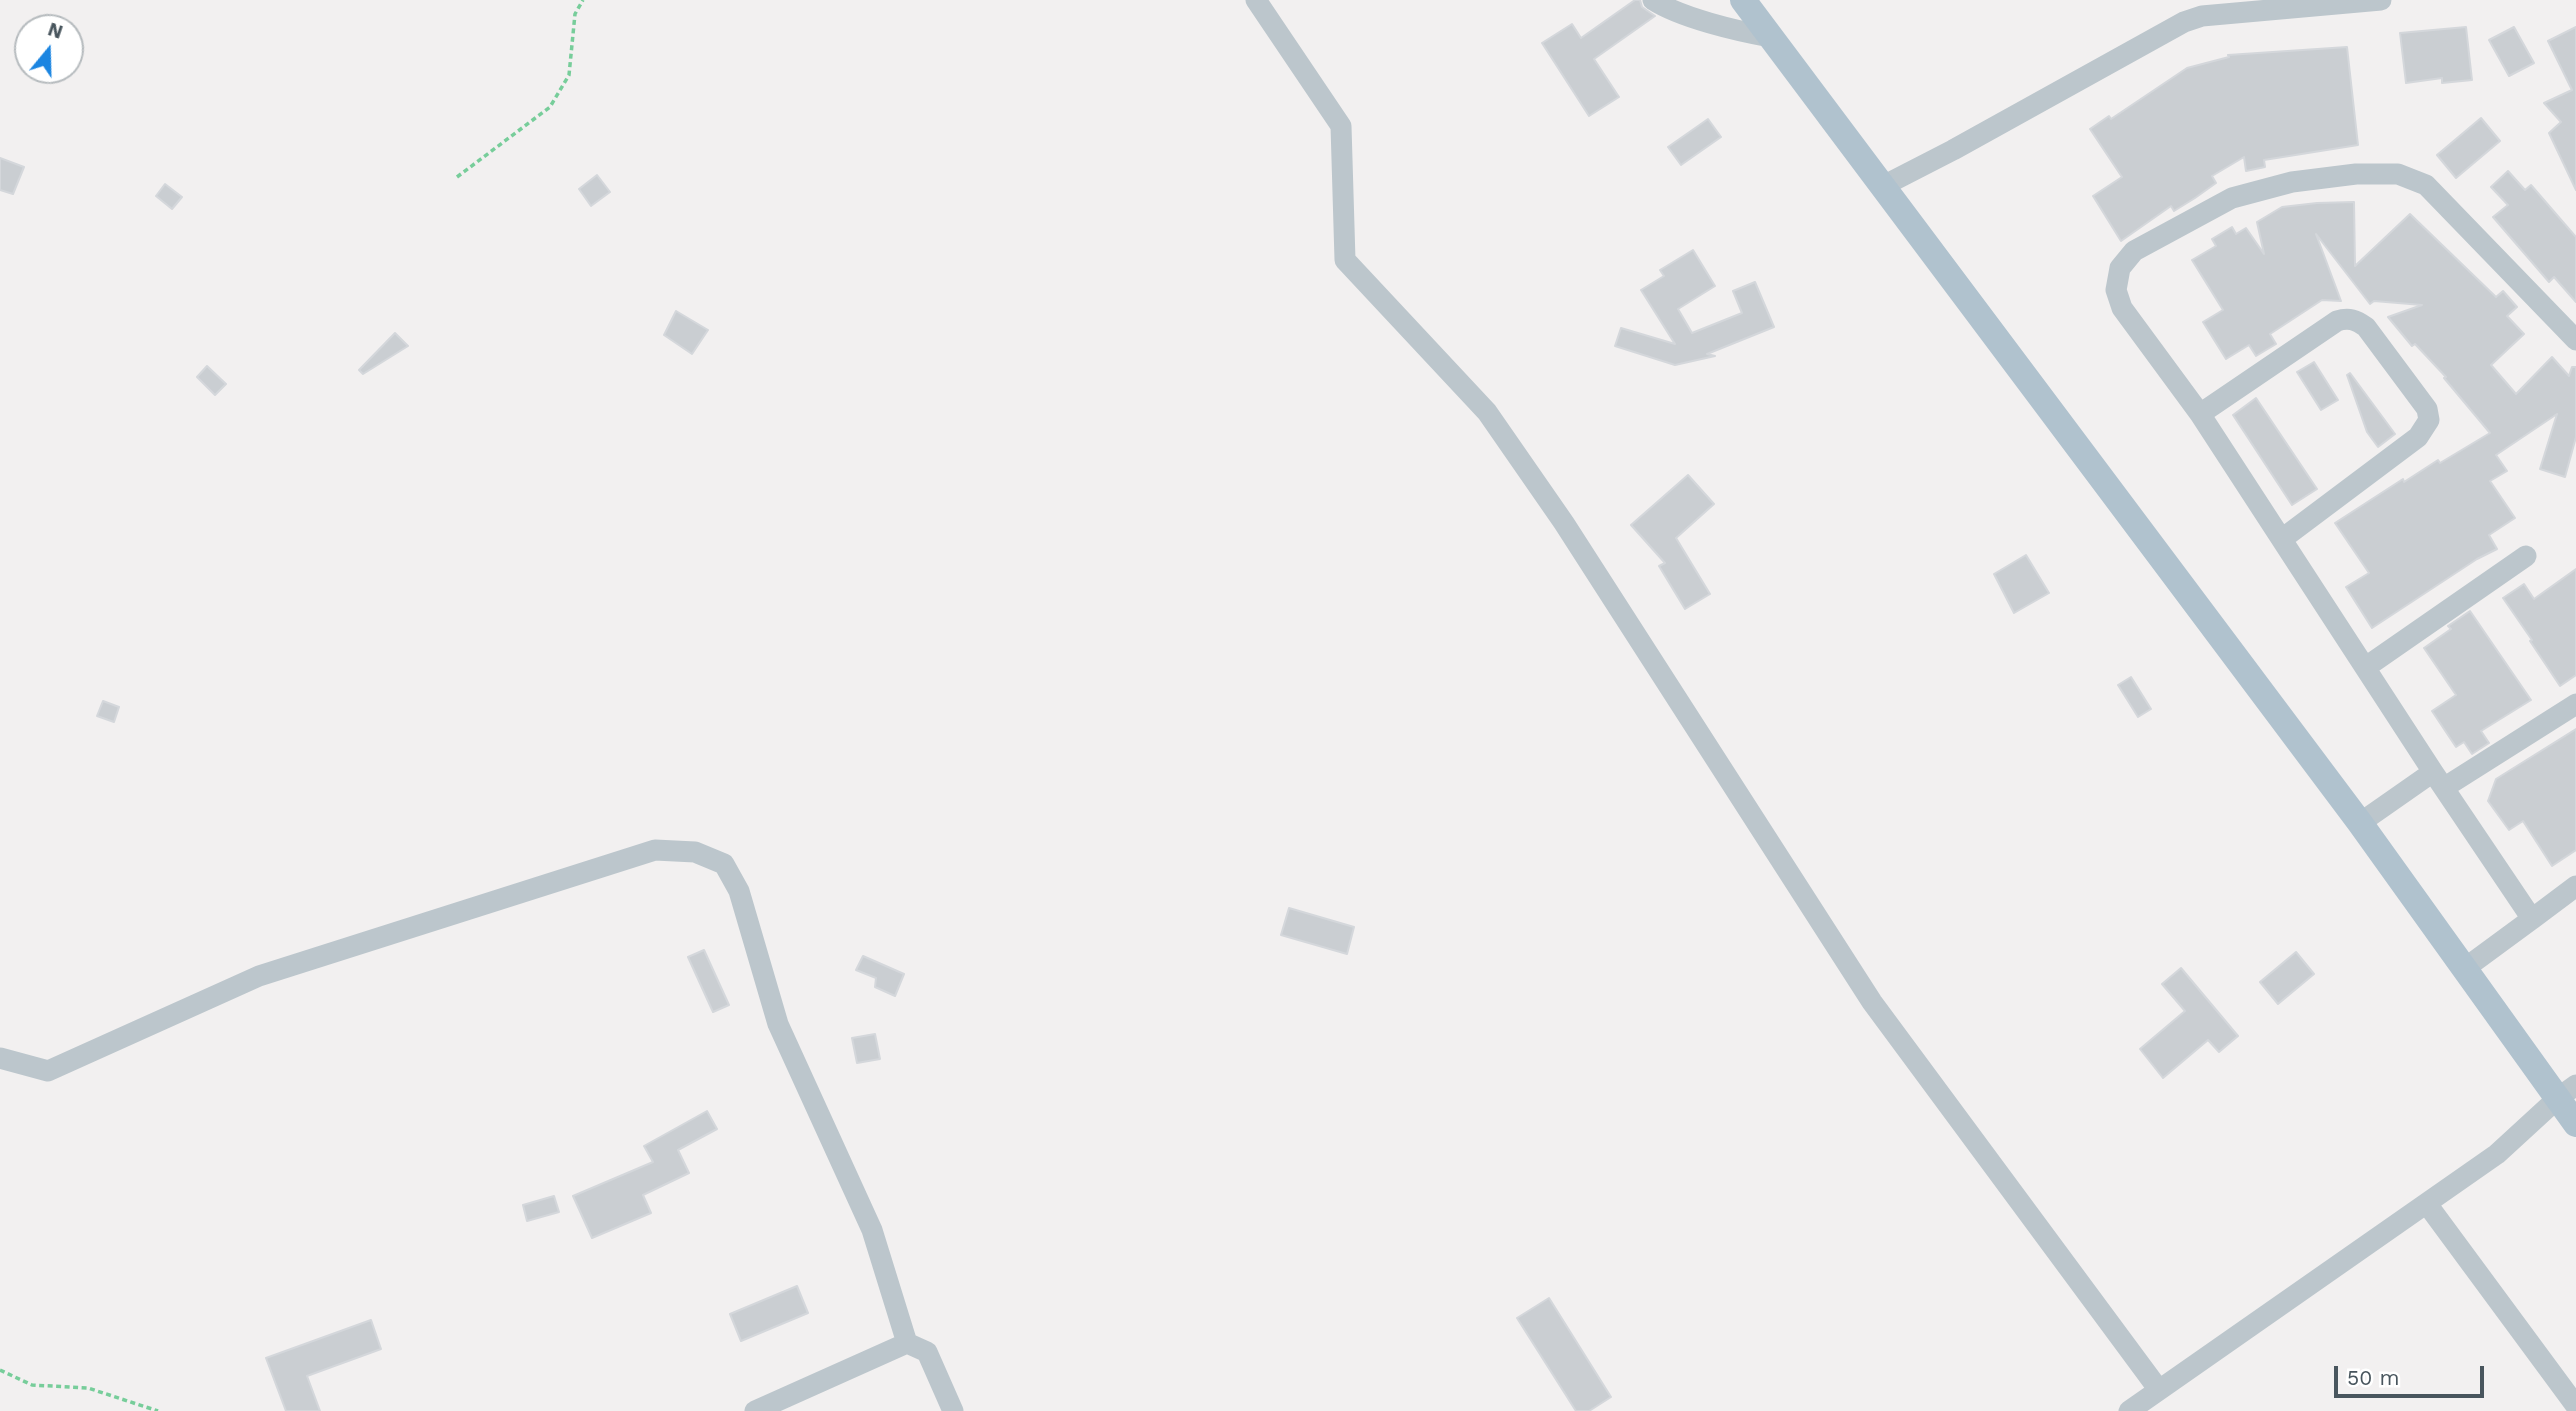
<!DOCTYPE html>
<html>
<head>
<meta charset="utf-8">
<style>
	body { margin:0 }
	#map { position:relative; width:2576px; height:1411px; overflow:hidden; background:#f2f0f0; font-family:"Work Sans",sans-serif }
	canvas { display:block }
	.north { position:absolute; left:14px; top:14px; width:70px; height:70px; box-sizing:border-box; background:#fff; border:2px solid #b6bbbe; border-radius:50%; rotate:19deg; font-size:19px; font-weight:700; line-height:28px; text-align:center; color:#48555d }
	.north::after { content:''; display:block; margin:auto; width:24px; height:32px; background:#1b85e1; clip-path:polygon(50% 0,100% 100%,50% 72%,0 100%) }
	.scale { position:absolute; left:2334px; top:1366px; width:150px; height:32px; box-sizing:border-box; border:4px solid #48555d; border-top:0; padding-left:9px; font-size:21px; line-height:24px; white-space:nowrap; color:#48555d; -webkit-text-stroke:5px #fff; paint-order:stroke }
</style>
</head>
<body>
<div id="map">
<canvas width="2576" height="1411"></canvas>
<div class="north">N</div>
<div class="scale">50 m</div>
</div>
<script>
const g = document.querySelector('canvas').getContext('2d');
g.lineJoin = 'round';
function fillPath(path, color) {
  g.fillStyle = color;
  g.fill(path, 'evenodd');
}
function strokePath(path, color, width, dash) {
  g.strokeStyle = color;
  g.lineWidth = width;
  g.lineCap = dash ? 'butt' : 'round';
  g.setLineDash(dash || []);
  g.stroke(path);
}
const building = new Path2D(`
	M1635 0H1640L1642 7 1655 16 1594 59 1619 97 1589 116 1542 43 1572 24 1581 38Z
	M2466 27 2472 80 2442 83V78L2406 83 2400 33Z
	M2514 27 2534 63 2509 76 2489 40Z
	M2576 27V190L2549 133 2561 122 2544 103 2572 90 2548 41Z
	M2347 47 2358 145 2264 160 2265 167 2246 171 2244 157 2212 176 2216 183 2195 198 2174 211 2171 206 2121 241 2093 196 2122 177 2090 129 2109 116 2111 119 2187 68 2229 57 2228 55Z
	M2481 118 2500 141 2456 178 2437 155Z
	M1708 119 1721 137 1681 165 1668 147Z
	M0 158 24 167 13 194 0 190Z
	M2508 171 2525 190 2531 185 2576 237V302L2554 277 2549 282 2493 217 2508 205 2491 187Z
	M597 175 610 192 591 206 579 189Z
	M165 184 182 197 172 209 156 196Z
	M2354 202 2355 266 2410 214 2496 297 2503 291 2517 307 2507 316 2524 334 2491 365 2516 394 2552 357 2569 376 2572 367H2576V437L2565 477 2540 469 2557 414 2496 455 2507 471 2490 481 2515 518 2489 535 2497 549 2477 559 2372 628 2346 587 2369 573 2335 523 2403 479 2404 482 2438 460 2440 463 2490 433 2444 378 2446 377 2415 344 2412 346 2388 317 2422 305 2374 301 2370 304 2316 234 2341 301 2322 300 2270 334 2276 344 2256 356 2249 345 2226 359 2203 322 2223 310 2192 260 2216 246 2212 239 2232 227 2236 234 2246 228 2264 254 2257 222 2282 207 2317 203Z
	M1693 250 1715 286 1678 309 1692 333 1742 313 1733 291 1755 282 1774 327 1707 354 1715 356 1675 365 1615 346 1621 328 1675 344 1641 290 1664 276 1660 270Z
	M676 311 708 330 692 354 664 335Z
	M395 333 408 346 363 374 359 370Z
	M2314 362 2338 400 2321 410 2297 372Z
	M207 366 226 384 215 395 197 377Z
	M2350 373 2395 434 2378 447 2367 432 2347 375Z
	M2256 398 2317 489 2292 505 2233 415Z
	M1688 475 1714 504 1676 538 1710 594 1685 609 1659 566 1665 563 1631 525Z
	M2026 555 2049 593 2014 613 1994 574Z
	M2576 569V675L2560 686 2530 641 2532 640 2503 598 2524 584 2534 599Z
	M2470 611 2531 700 2481 731 2489 743 2472 754 2464 742 2456 747 2432 711 2456 695 2424 648 2451 629 2448 626Z
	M2131 677 2151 709 2138 717 2118 685Z
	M103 701 119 707 114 722 97 716Z
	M2576 729V850L2552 866 2523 821 2509 830 2488 801 2496 779Z
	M1289 908 1354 927 1347 954 1281 935Z
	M704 950 729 1005 713 1012 688 957Z
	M2296 952 2314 974 2278 1004 2260 982Z
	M863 956 904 974 895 996 875 987 876 978 856 970Z
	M2181 968 2238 1036 2219 1052 2208 1040 2163 1078 2140 1049 2185 1011 2162 984Z
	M875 1034 880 1059 857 1063 852 1038Z
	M707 1111 717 1129 678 1150 689 1173 643 1195 651 1213 592 1238 573 1196 653 1162 644 1146Z
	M554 1196 559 1212 527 1221 523 1205Z
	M797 1286 808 1313 741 1341 730 1314Z
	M1549 1298 1611 1397 1589 1411H1576L1517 1318Z
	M371 1320 381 1349 307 1376 320 1411H286L266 1358Z`);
fillPath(building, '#caced2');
strokePath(building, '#d4d7db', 2);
strokePath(new Path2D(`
	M457 177 550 107 569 75 575 14 583 0
	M0 1370 32 1385 88 1388 158 1411`), '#77cd9a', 3.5, [5, 3.5]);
strokePath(new Path2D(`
	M1256 0 1341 126 1345 260 1487 412 1564 523 1872 1002 2159 1390
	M1653 0C1681 18 1737 31 1770 37
	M1881 187 1953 150 2184 22 2202 16 2381 0
	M2200 414 2337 321C2349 317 2356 320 2366 327L2427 409 2429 420 2418 437 2282 539
	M2366 667 2526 556
	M2445 787 2576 704
	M2360 823 2433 772
	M2532 919 2576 886
	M2464 969 2532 919 2433 772 2200 414 2122 308 2116 290 2120 268 2134 251 2232 198 2292 182 2356 174H2398L2426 185 2576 340
	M0 1058 48 1071 259 976 655 850 695 852 724 864 739 891 778 1024 872 1230 907 1343
	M2427 1204 2576 1406
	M755 1411 907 1343 927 1352 953 1411
	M2129 1411 2497 1154 2558 1098 2576 1085`), '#bcc6cc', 21);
strokePath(new Path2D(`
	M1743 0 2360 823 2576 1124`), '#b0c2ce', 26);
</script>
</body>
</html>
